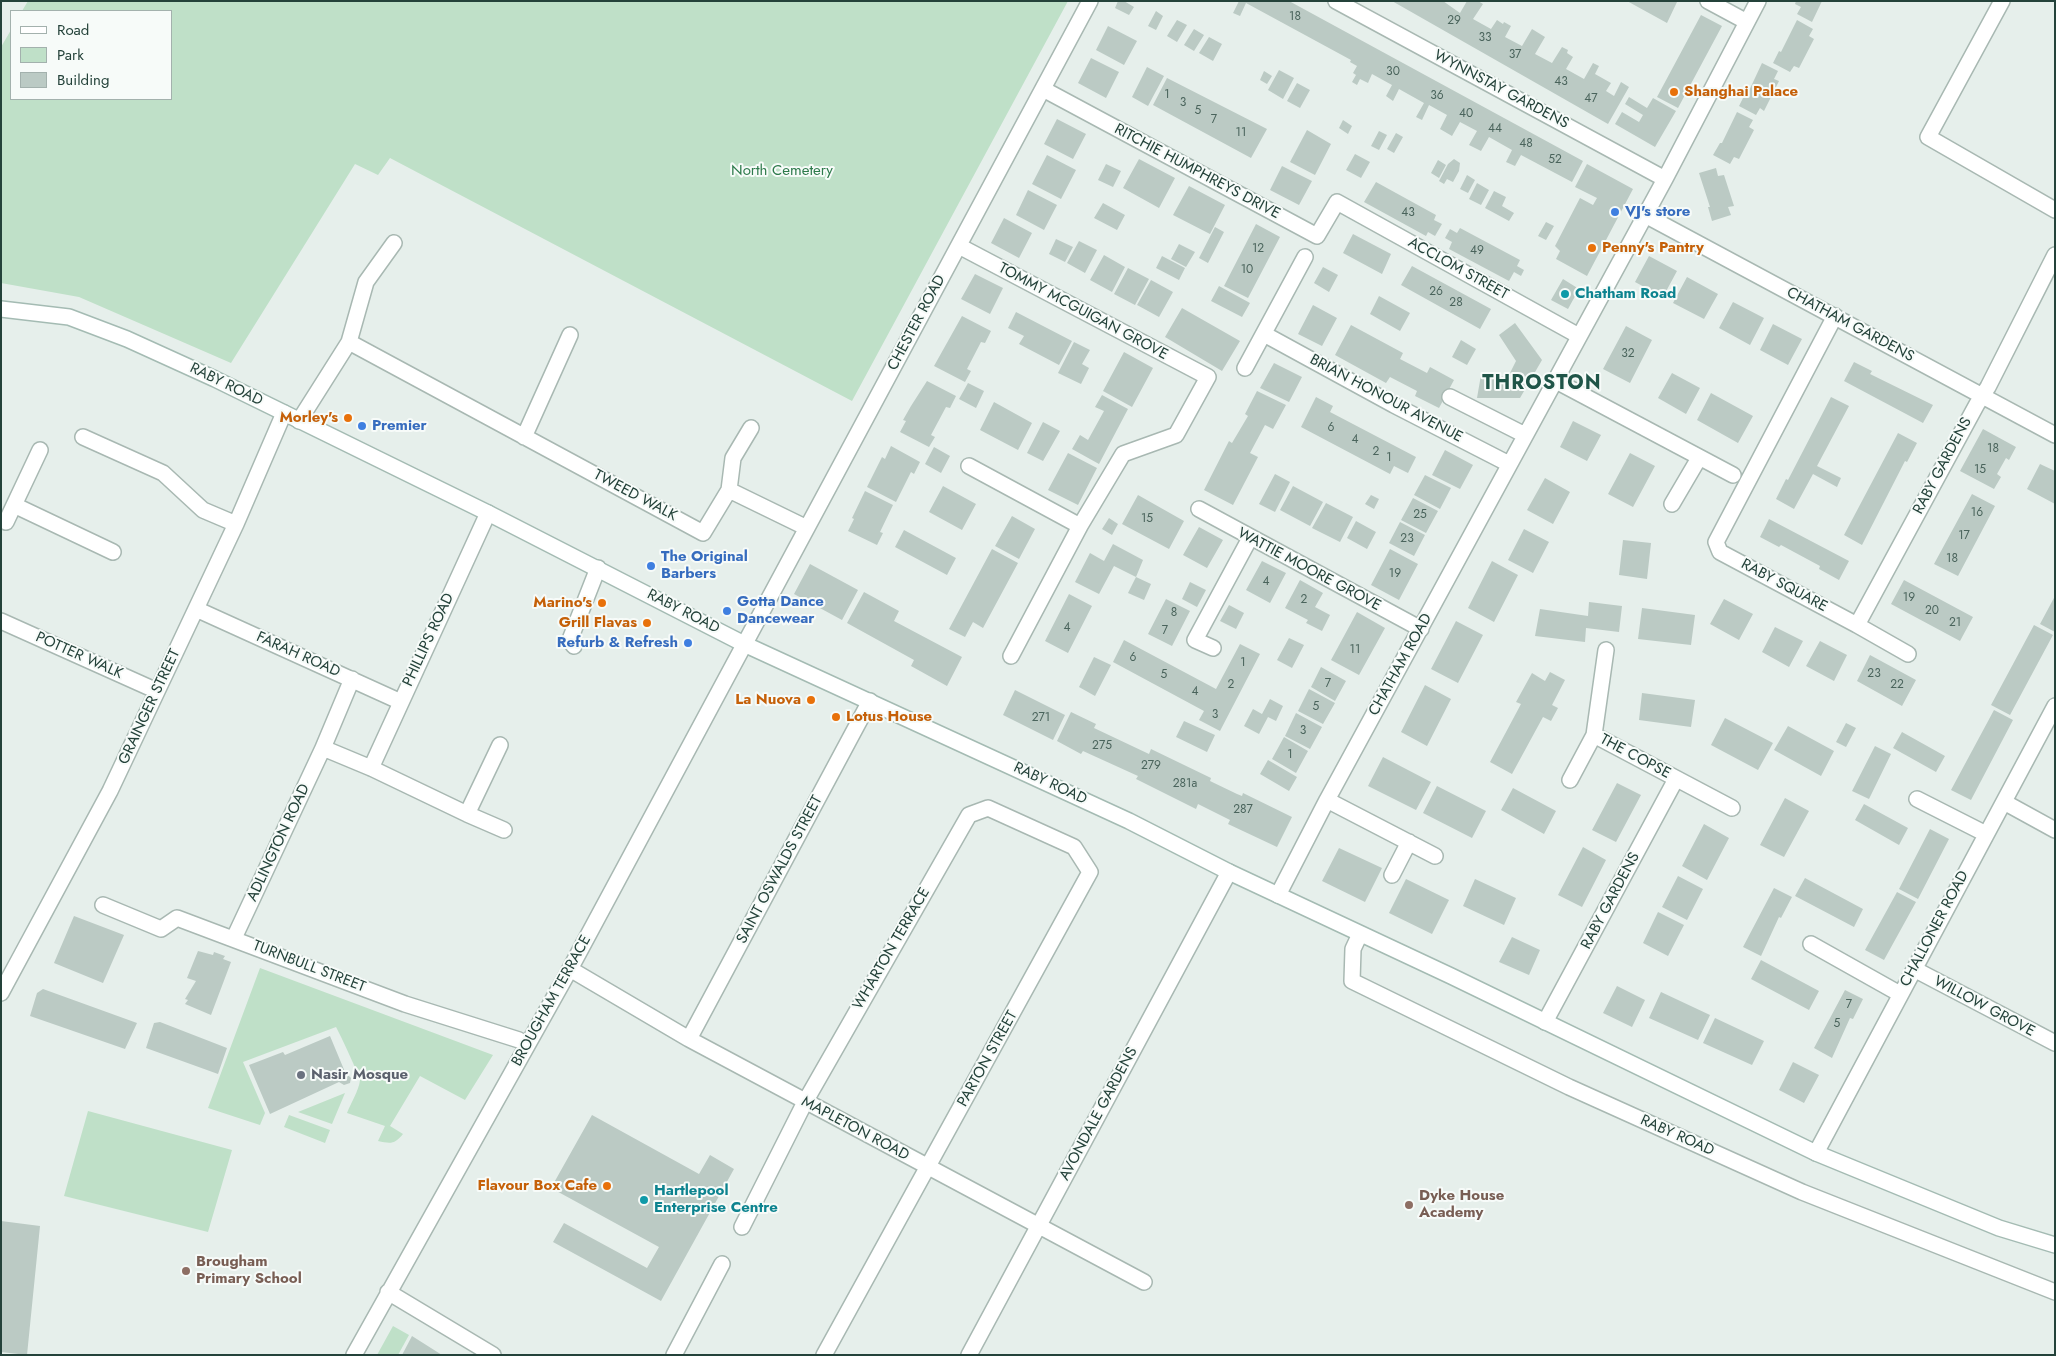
<!DOCTYPE html>
<html>
<head>
<meta charset="utf-8">
<style>
	body { margin:0 }
	#map { position:relative; width:2056px; height:1356px; overflow:hidden; background:#e6efeb; font-family:Jost,sans-serif }
	canvas { display:block }
	.frame { position:absolute; inset:0; border:2px solid #24423a; pointer-events:none }
	.legend { position:absolute; left:10px; top:10px; width:162px; height:90px; box-sizing:border-box; background:#f7fbf9; border:1px solid #a3b1ad; margin:0; padding:6px 9px; list-style:none; font-size:15px; color:#24423a }
	.legend li { display:flex; align-items:center; gap:10px; height:25px }
	.legend b { width:25px; border:1px solid #a3b1ad }
</style>
</head>
<body>
<div id="map">
<canvas width="2056" height="1356"></canvas>
<div class="frame"></div>
<ul class="legend">
<li><b style="height:6px;background:#fff"></b>Road</li>
<li><b style="height:14px;background:#bfe0c8"></b>Park</li>
<li><b style="height:14px;background:#bbcac4"></b>Building</li>
</ul>
</div>
<script>
const g = document.querySelector('canvas').getContext('2d');
g.lineJoin = 'round';
function fillPath(path, color) {
  g.fillStyle = color;
  g.fill(path, 'evenodd');
}
function strokePath(path, color, width, dash) {
  g.strokeStyle = color;
  g.lineWidth = width;
  g.lineCap = dash ? 'butt' : 'round';
  g.setLineDash(dash || []);
  g.stroke(path);
}
function drawText(font, color, halo, rows, align = 'center') {
  g.font = font + ' Jost,sans-serif';
  g.lineWidth = 4;
  g.setLineDash([]);
  g.textBaseline = 'middle';
  g.strokeStyle = halo;
  g.fillStyle = color;
  for (const [text, x, y, turn = 0] of rows) {
    g.save();
    g.translate(x, y);
    g.rotate((+turn || 0) * Math.PI / 180);
    g.textAlign = isNaN(turn) ? turn : align;
    if (halo) g.strokeText(text, 0, 0);
    g.fillText(text, 0, 0);
    g.restore();
  }
}
fillPath(new Path2D(`
	M28 1H1068L852 401 390 158 378 175 355 164 231 363 79 297 1 283V47L11 30V99H171V11H22Z
	M260 968 493 1055 465 1100 420 1076 390 1126 403 1134C395 1144 391 1144 378 1141L385 1126 347 1113C351 1103 359 1090 360 1080 360 1077 340 1034 336 1027L243 1062 265 1113 260 1125 208 1108Z
	M345 1093 332 1124 298 1112Z
	M88 1111 232 1150 208 1232 64 1196Z
	M289 1115 330 1130 325 1143 284 1127Z
	M393 1326 409 1335 398 1355H377Z`), '#bfe0c8');
fillPath(new Path2D(`
	M1118 1H1124L1134 7 1129 15 1115 8Z
	M1239 1H1289L1583 161 1572 182 1521 155 1515 166 1506 162 1512 150 1489 137 1481 151 1469 145 1477 131 1460 122 1452 136 1440 129 1447 115 1429 105 1422 120 1416 117 1424 103 1399 89 1393 101 1386 96 1392 85 1372 74 1368 83 1360 79 1357 85 1352 82 1356 75 1353 73 1357 66 1350 62 1351 60 1246 3 1240 16 1233 13Z
	M1392 1H1443L1460 13 1467 1H1478L1483 4 1473 19 1491 29 1497 20 1503 24 1504 22 1511 26 1505 37 1522 46 1532 29 1545 37 1535 54 1552 63 1562 47 1568 50 1567 53 1573 57 1566 69 1584 79 1593 63 1599 66 1595 74 1611 83 1606 91 1614 96 1621 82 1629 87 1608 124Z
	M1627 1H1675L1677 2 1667 23Z
	M1796 1H1822L1812 22 1797 14 1801 7 1795 4Z
	M1156 11 1163 16 1156 30 1148 26Z
	M1701 15 1722 26 1678 108 1657 97Z
	M1177 20 1187 25 1177 42 1167 36Z
	M1797 20 1813 29 1809 36 1814 39 1799 68 1794 66 1790 72 1773 63 1779 51 1781 52Z
	M1108 26 1137 41 1124 65 1096 50Z
	M1194 29 1204 35 1194 51 1184 45Z
	M1209 37 1222 44 1213 61 1199 53Z
	M1091 58 1119 72 1106 98 1078 83Z
	M1762 63 1778 71 1774 79 1779 81 1764 111 1760 108 1756 115 1739 106 1745 94 1747 95Z
	M1147 67 1164 76 1148 106 1132 97Z
	M1279 70 1294 78 1283 99 1268 90Z
	M1264 71 1272 76 1267 84 1260 80Z
	M1167 78 1267 129 1251 158 1153 105Z
	M1297 83 1310 90 1300 108 1287 101Z
	M1629 97 1647 108 1653 98 1676 111 1655 147 1615 124 1622 112 1639 122 1643 115 1625 104Z
	M1737 112 1753 120 1749 127 1754 130 1739 159 1734 157 1730 164 1713 155 1720 143H1722Z
	M1057 119 1086 134 1073 159 1044 144Z
	M1343 120 1352 126 1348 134 1339 128Z
	M1307 130 1331 144 1315 175 1290 162Z
	M1379 131 1387 135 1379 150 1371 146Z
	M1396 133 1403 137 1394 153 1387 149Z
	M1355 154 1370 162 1361 178 1346 170Z
	M1047 155 1076 170 1061 199 1032 184Z
	M1139 159 1175 178 1159 208 1123 188Z
	M1454 159 1460 163 1459 171 1453 182 1447 179 1444 184 1439 181 1448 164Z
	M1438 160 1446 165 1439 178 1431 173Z
	M1106 164 1121 171 1113 187 1098 180Z
	M1587 164 1633 189 1587 276 1556 259 1560 251 1555 246 1580 198 1593 205 1597 198 1575 187Z
	M1282 166 1312 181 1299 205 1270 190Z
	M1716 168 1718 176 1724 175 1734 206 1728 207 1731 215 1712 221 1708 207H1710L1699 173Z
	M1467 175 1475 180 1468 193 1460 189Z
	M1376 182 1436 215 1434 220 1442 224 1435 236 1428 232 1426 236 1364 202Z
	M1477 183 1489 190 1481 205 1469 199Z
	M1189 186 1225 205 1210 234 1173 215Z
	M1028 190 1057 205 1044 230 1016 215Z
	M1494 191 1506 197 1502 206 1514 213 1509 221 1485 208Z
	M1103 203 1125 215 1117 230 1094 218Z
	M1004 218 1032 233 1019 258 991 243Z
	M1546 222 1554 226 1546 240 1538 236Z
	M1256 224 1280 237 1248 298 1224 286Z
	M1215 227 1224 232 1208 263 1199 258Z
	M1460 228 1520 260 1517 266 1524 270 1521 276 1514 272 1509 281 1449 249 1452 242 1445 238 1450 229 1457 233Z
	M1353 234 1391 254 1382 274 1343 253Z
	M1056 239 1073 247 1065 262 1049 254Z
	M1079 241 1097 250 1085 273 1067 263Z
	M1179 244 1195 252 1186 267 1171 259Z
	M1104 255 1125 267 1112 292 1090 280Z
	M1162 256 1185 268 1179 280 1156 268Z
	M1649 256 1677 271 1663 297 1635 282Z
	M1412 266 1491 309 1480 329 1401 285Z
	M1323 267 1338 275 1329 292 1314 283Z
	M1128 268 1149 279 1135 305 1114 294Z
	M975 274 1003 288 990 314 961 299Z
	M1687 277 1718 294 1704 319 1673 303Z
	M1563 279 1579 289 1568 309 1551 300Z
	M1151 280 1173 292 1159 317 1137 305Z
	M1219 286 1250 303 1242 317 1211 301Z
	M1379 296 1410 313 1400 331 1370 314Z
	M1733 302 1764 318 1750 345 1719 328Z
	M1313 305 1337 318 1322 346 1298 334Z
	M1182 308 1240 341 1222 371 1165 337Z
	M1016 312 1072 341 1059 365 1019 344 1024 336 1008 328Z
	M962 316 991 331 985 343 981 342 967 369 971 371 965 382 934 366Z
	M1515 323 1542 360 1520 398H1477L1481 375 1508 377 1516 361 1499 335Z
	M1773 324 1802 339 1788 365 1760 350Z
	M1351 325 1403 353 1400 359 1427 373 1430 367 1454 380 1439 408 1415 396 1417 391 1390 377 1386 383 1335 355Z
	M1626 326 1652 340 1630 383 1603 369Z
	M1461 340 1476 349 1467 365 1452 357Z
	M1074 342 1090 350 1082 364 1089 368 1081 384 1058 373Z
	M1124 352 1153 368 1132 407 1103 391Z
	M1854 362 1872 371 1870 374 1933 405 1923 423 1844 381Z
	M1274 363 1302 377 1289 402 1260 388Z
	M1672 373 1700 388 1686 414 1658 398Z
	M927 381 956 396 950 408 946 407 931 435 935 437 929 447 900 432 906 421 903 420 911 406Z
	M968 383 984 391 976 408 959 399Z
	M1257 391 1286 405 1273 429 1265 425 1250 453 1258 457 1233 505 1204 490 1229 441 1232 443 1248 416 1245 414Z
	M1711 393 1753 416 1738 443 1697 420Z
	M1102 395 1128 409 1099 464 1072 449 1080 435 1088 440 1104 411 1095 407Z
	M1316 397 1333 406 1330 412 1416 457 1408 473 1394 466 1390 474 1301 427Z
	M1831 397 1849 406 1817 466 1841 478 1837 487 1813 474 1794 509 1776 499 1786 479 1788 480Z
	M994 402 1032 423 1018 450 980 430Z
	M1573 421 1601 435 1587 461 1560 447Z
	M1043 422 1060 431 1043 461 1027 453Z
	M1983 429 2016 447 2009 460 2006 458 1997 474 2001 477 1994 489 1960 471Z
	M1898 433 1917 443 1907 462 1905 461 1862 545 1844 535Z
	M891 446 920 462 914 474 911 472 896 502 867 487 882 457 885 459Z
	M934 447 950 456 941 473 925 464Z
	M1445 450 1473 465 1460 489 1432 475Z
	M1068 453 1097 468 1078 505 1048 490Z
	M1630 453 1655 466 1633 507 1608 494Z
	M2040 464 2055 471V504L2027 489Z
	M1275 474 1290 482 1275 512 1259 504Z
	M1425 475 1451 488 1440 509 1414 495Z
	M1545 478 1570 492 1553 524 1527 510Z
	M943 486 976 504 962 530 929 512Z
	M1293 486 1323 502 1310 526 1280 510Z
	M865 491 893 505 880 532 883 533 877 545 848 531 854 519 852 518Z
	M1972 494 1995 506 1958 576 1934 564Z
	M1138 495 1184 521 1169 549 1122 524Z
	M1371 495 1379 499 1374 509 1365 504Z
	M1413 498 1438 511 1426 533 1401 520Z
	M1326 503 1353 517 1340 542 1312 528Z
	M1012 516 1035 529 1019 559 995 546Z
	M1109 518 1118 524 1112 535 1102 529Z
	M1769 519 1849 561 1839 580 1819 569 1820 566 1781 545 1779 547 1760 537Z
	M1356 521 1376 532 1367 549 1347 538Z
	M1400 522 1425 535 1414 556 1389 543Z
	M1199 527 1223 540 1207 568 1183 555Z
	M1524 529 1549 542 1533 573 1508 560Z
	M904 530 956 558 947 575 895 547Z
	M1623 540 1651 543 1647 579 1619 575Z
	M1113 544 1143 560 1136 577 1114 566 1099 594 1075 582 1090 553 1104 561Z
	M992 549 1018 563 983 628 973 622 965 637 949 629Z
	M1390 549 1418 564 1399 600 1371 585Z
	M1262 561 1286 573 1270 603 1246 590Z
	M1492 561 1518 575 1494 622 1468 608Z
	M810 564 858 590 842 620 794 594Z
	M1136 577 1151 584 1144 600 1128 593Z
	M1300 580 1323 593 1315 607 1330 615 1322 631 1306 623 1308 620 1285 608Z
	M1904 580 1973 617 1960 641 1891 604Z
	M1190 582 1206 590 1197 607 1182 599Z
	M864 592 899 611 894 621 962 657 947 686 911 666 914 660 847 623Z
	M1069 594 1092 606 1068 653 1045 641Z
	M2055 596V632L2040 624Z
	M1166 599 1190 611 1172 646 1148 634Z
	M1724 599 1753 614 1739 640 1710 624Z
	M1589 602 1622 606 1619 632 1586 628 1585 642 1535 636 1540 609 1588 616Z
	M1229 605 1244 613 1236 629 1220 621Z
	M1642 608 1695 615 1691 645 1638 639Z
	M1357 612 1385 628 1359 675 1331 660Z
	M1456 621 1483 635 1458 683 1431 669Z
	M2034 625 2053 635 2010 715 1991 705Z
	M1775 627 1803 641 1789 667 1762 652Z
	M1289 638 1304 645 1292 668 1277 660Z
	M1124 640 1216 689 1240 644 1260 654 1220 731 1199 720 1204 711 1113 662Z
	M1820 641 1847 655 1834 681 1806 666Z
	M1870 655 1916 680 1902 706 1857 681Z
	M1094 657 1111 665 1095 696 1079 687Z
	M1321 667 1346 681 1335 701 1311 687Z
	M1550 672 1565 680 1552 705 1558 708 1551 721 1543 717 1512 774 1490 762 1521 704 1516 702 1532 673 1545 681Z
	M1425 685 1451 699 1427 746 1401 732Z
	M1309 689 1335 703 1323 724 1298 711Z
	M1015 690 1065 715 1053 740 1003 715Z
	M1642 693 1695 700 1691 727 1639 720Z
	M1270 699 1283 706 1276 721 1268 717 1259 734 1244 726 1253 709 1262 714Z
	M1994 710 2013 720 1971 800 1951 790Z
	M1071 712 1096 724 1094 728 1149 754 1151 749 1211 778 1210 781 1237 794 1242 796 1243 793 1292 817 1277 847 1228 824 1230 820 1198 804 1196 809 1136 779 1138 776 1083 751 1081 754 1057 741Z
	M1296 713 1322 727 1310 749 1285 736Z
	M1725 718 1773 743 1758 770 1711 745Z
	M1184 721 1215 735 1207 752 1176 737Z
	M1846 723 1856 728 1846 747 1836 742Z
	M1788 726 1834 751 1821 776 1774 750Z
	M1902 732 1945 756 1936 772 1893 748Z
	M1284 737 1308 751 1296 773 1272 759Z
	M1875 746 1891 754 1869 799 1852 791Z
	M1383 757 1431 782 1416 810 1368 786Z
	M1268 760 1297 777 1289 791 1260 774Z
	M1617 783 1641 795 1616 842 1592 830Z
	M1437 786 1486 811 1472 838 1423 813Z
	M1513 788 1556 811 1544 834 1501 810Z
	M1785 798 1809 811 1784 857 1760 845Z
	M1864 804 1908 828 1899 845 1855 820Z
	M1704 824 1729 838 1707 880 1682 866Z
	M1930 829 1949 839 1918 899 1899 889Z
	M1583 847 1606 860 1582 907 1558 895Z
	M1339 848 1382 868 1365 902 1322 881Z
	M1678 876 1703 889 1687 920 1662 907Z
	M1805 878 1863 909 1854 927 1795 896Z
	M1406 879 1449 900 1432 934 1389 913Z
	M1475 879 1516 898 1504 925 1463 906Z
	M1774 888 1792 897 1781 918 1779 917 1761 956 1743 947Z
	M1897 892 1916 902 1884 960 1865 950Z
	M1658 912 1684 925 1668 956 1643 943Z
	M74 916 124 935 103 983 54 963Z
	M1512 937 1540 950 1529 975 1499 962Z
	M198 951 213 955 214 952 225 956 223 959 231 962 211 1015 185 1004 188 1000 185 999 196 981 187 978Z
	M1761 960 1819 991 1809 1010 1751 979Z
	M1617 986 1645 1000 1632 1027 1603 1013Z
	M43 989 137 1023 125 1049 30 1016 37 993Z
	M1845 990 1863 999 1853 1019 1850 1018 1832 1058 1814 1048Z
	M1661 992 1710 1015 1698 1040 1649 1018Z
	M1715 1018 1764 1041 1752 1065 1703 1043Z
	M160 1022 227 1048 218 1074 146 1048 154 1023Z
	M330 1036 345 1072 351 1078 350 1083 344 1085 339 1082 270 1114 249 1065 283 1052 285 1055Z
	M1793 1062 1819 1075 1804 1103 1779 1090Z
	M592 1115 699 1174 710 1155 734 1169 661 1301 553 1242 564 1223 647 1268 659 1247 551 1188Z
	M1 1221 40 1226 27 1355 1 1352Z
	M412 1336 442 1355H402Z`), '#bbcac4');
const street = new Path2D(`
	M1336 1 1665 179
	M1708 1 1747 22
	M2002 1 1928 137 2055 210
	M1043 89 1317 236 1337 202 1579 336
	M1645 215 2055 435
	M959 246 1208 377 1176 435 1123 454 1080 526 1011 656
	M1835 316 1716 542 1720 552 1857 625
	M1264 334 1394 405 1509 464
	M349 342 703 533 729 490 807 528
	M1245 368 1305 257
	M1556 381 1733 475
	M1450 397 1525 435
	M299 421 349 342 366 282 394 243
	M83 437 163 473 203 510 236 524
	M524 437 570 335
	M969 466 1080 526
	M729 490 733 458 751 428
	M1672 504 1699 458
	M14 505 113 552
	M1199 509 1421 629
	M6 522 40 450
	M196 609 401 702
	M1 621 157 691
	M574 646 571 642V637L598 568
	M1213 648 1195 640 1250 538
	M1908 654 1857 625 1977 404 1988 387 2055 255
	M1594 735 1732 808
	M323 748 352 679
	M371 768 488 513
	M1570 780 1594 735 1606 650
	M1917 799 1986 834
	M1327 800 1435 856
	M2004 802 2055 830
	M467 814 504 830
	M1392 875 1409 842
	M1278 895 1327 800 1665 179 1758 1
	M103 905 161 929 177 918 405 1004 519 1040
	M1360 934 1353 949 1352 981 1569 1087 1802 1192 2055 1292
	M234 938 323 748 371 768 467 814 500 745
	M1811 944 1900 994
	M570 969 689 1039 1144 1282
	M1914 969 2055 1043
	M1 993 110 791 236 524 284 413
	M1545 1022 1676 779
	M689 1039 870 701
	M1816 1153 2055 706
	M742 1227 805 1102 969 815 988 808 1074 847 1090 872 824 1355
	M388 1292 493 1355
	M354 1355 570 969 1090 1
	M674 1355 722 1264
	M969 1355 1229 872`);
const secondary = new Path2D(`
	M1 309 69 317 127 339 215 379 488 513 744 644 1129 821 1229 872 1451 976 1816 1153 1999 1228 2055 1245`);
strokePath(street, '#a8b8b2', 18);
strokePath(secondary, '#a4bbb3', 18);
strokePath(street, '#fff', 15);
strokePath(secondary, '#fff', 15);
for (const [x, y, r, color] of [
	[1674,92,5,"#e8710a"],
	[1615,212,5,"#3f7fe0"],
	[1592,248,5,"#e8710a"],
	[1565,294,5,"#0f9aa8"],
	[348,418,5,"#e8710a"],
	[362,426,5,"#3f7fe0"],
	[651,566,5,"#3f7fe0"],
	[602,603,5,"#e8710a"],
	[727,611,5,"#3f7fe0"],
	[647,623,5,"#e8710a"],
	[688,643,5,"#3f7fe0"],
	[811,700,5,"#e8710a"],
	[836,717,5,"#e8710a"],
	[301,1075,5,"#6b7280"],
	[607,1186,5,"#e8710a"],
	[644,1200,5,"#0f9aa8"],
	[1409,1205,5,"#8d6e63"],
	[186,1271,5,"#8d6e63"]
]) {
  const dot = new Path2D();
  dot.arc(x, y, r, 0, 2 * Math.PI);
  g.fillStyle = color;
  g.fill(dot);
  strokePath(dot, '#f7fbf9', 2);
}
drawText('12px', '#4a645c', null, [
	["18",1295,17],
	["29",1454,21],
	["33",1485,38],
	["37",1515,55],
	["30",1393,72],
	["43",1561,82],
	["1",1167,95],
	["36",1437,96],
	["47",1591,99],
	["3",1183,103],
	["5",1198,111],
	["40",1466,114],
	["7",1214,120],
	["44",1495,129],
	["11",1241,133],
	["48",1526,144],
	["52",1555,160],
	["43",1408,213],
	["12",1258,249],
	["49",1477,251],
	["10",1247,270],
	["26",1436,292],
	["28",1456,303],
	["32",1628,354],
	["6",1331,428],
	["4",1355,440],
	["18",1993,449],
	["2",1376,452],
	["1",1389,458],
	["15",1980,470],
	["16",1977,513],
	["25",1420,515],
	["15",1147,519],
	["17",1964,536],
	["23",1407,539],
	["18",1952,559],
	["19",1395,574],
	["4",1266,582],
	["19",1909,598],
	["2",1304,600],
	["20",1932,611],
	["8",1174,613],
	["21",1955,623],
	["4",1067,628],
	["7",1165,631],
	["11",1355,650],
	["6",1133,658],
	["1",1243,663],
	["23",1874,674],
	["5",1164,675],
	["7",1328,684],
	["2",1231,685],
	["22",1897,685],
	["4",1195,692],
	["5",1316,707],
	["3",1215,715],
	["271",1041,718],
	["3",1303,731],
	["275",1102,746],
	["1",1290,755],
	["279",1151,766],
	["281a",1185,784],
	["287",1243,810],
	["7",1849,1005],
	["5",1837,1024]
]);
drawText('15px', '#24423a', '#f7fbf9', [
	["WYNNSTAY GARDENS",1501,90,28],
	["RITCHIE HUMPHREYS DRIVE",1197,172,28],
	["ACCLOM STREET",1458,269,29],
	["TOMMY MCGUIGAN GROVE",1083,312,28],
	["CHESTER ROAD",917,323,-62],
	["CHATHAM GARDENS",1850,325,28],
	["RABY ROAD",226,385,26],
	["BRIAN HONOUR AVENUE",1386,399,28],
	["RABY GARDENS",1943,466,-62],
	["TWEED WALK",635,496,28],
	["WATTIE MOORE GROVE",1309,570,28],
	["RABY SQUARE",1784,586,28],
	["RABY ROAD",683,612,27],
	["PHILLIPS ROAD",429,640,-65],
	["FARAH ROAD",298,655,24],
	["POTTER WALK",79,656,24],
	["CHATHAM ROAD",1401,665,-61],
	["GRAINGER STREET",150,707,-65],
	["THE COPSE",1635,757,28],
	["RABY ROAD",1050,784,25],
	["ADLINGTON ROAD",279,843,-65],
	["SAINT OSWALDS STREET",780,870,-62],
	["RABY GARDENS",1611,901,-62],
	["CHALLONER ROAD",1935,929,-62],
	["WHARTON TERRACE",892,949,-60],
	["TURNBULL STREET",309,967,21],
	["BROUGHAM TERRACE",552,1001,-61],
	["WILLOW GROVE",1984,1007,28],
	["PARTON STREET",988,1059,-61],
	["AVONDALE GARDENS",1099,1114,-62],
	["MAPLETON ROAD",855,1129,28],
	["RABY ROAD",1677,1136,24]
]);
drawText('bold 15px', '#c56008', '#f7fbf9', [
	["Shanghai Palace",1684,92,"left"],
	["Penny's Pantry",1602,248,"left"],
	["Morley's",338,418],
	["Marino's",592,603],
	["Grill Flavas",637,623],
	["La Nuova",801,700],
	["Lotus House",846,717,"left"],
	["Flavour Box Cafe",597,1186]
], 'right');
drawText('15px', '#2d7a4b', '#f7fbf9', [
	["North Cemetery",782,171]
]);
drawText('bold 15px', '#366cbe', '#f7fbf9', [
	["VJ's store",1625,212],
	["Premier",372,426],
	["The Original",661,557],
	["Barbers",661,574],
	["Gotta Dance",737,602],
	["Dancewear",737,619],
	["Refurb & Refresh",678,643,"right"]
], 'left');
drawText('bold 15px', '#0d838f', '#f7fbf9', [
	["Chatham Road",1575,294],
	["Hartlepool",654,1191],
	["Enterprise Centre",654,1208]
], 'left');
drawText('bold 15px', '#5b616d', '#f7fbf9', [
	["Nasir Mosque",311,1075]
], 'left');
drawText('bold 15px', '#785e54', '#f7fbf9', [
	["Dyke House",1419,1196],
	["Academy",1419,1213],
	["Brougham",196,1262],
	["Primary School",196,1279]
], 'left');
g.letterSpacing = '1px';
drawText('bold 20px', '#1f5548', '#f7fbf9', [
	["THROSTON",1542,384]
]);
g.letterSpacing = '0px';
</script>
</body>
</html>
